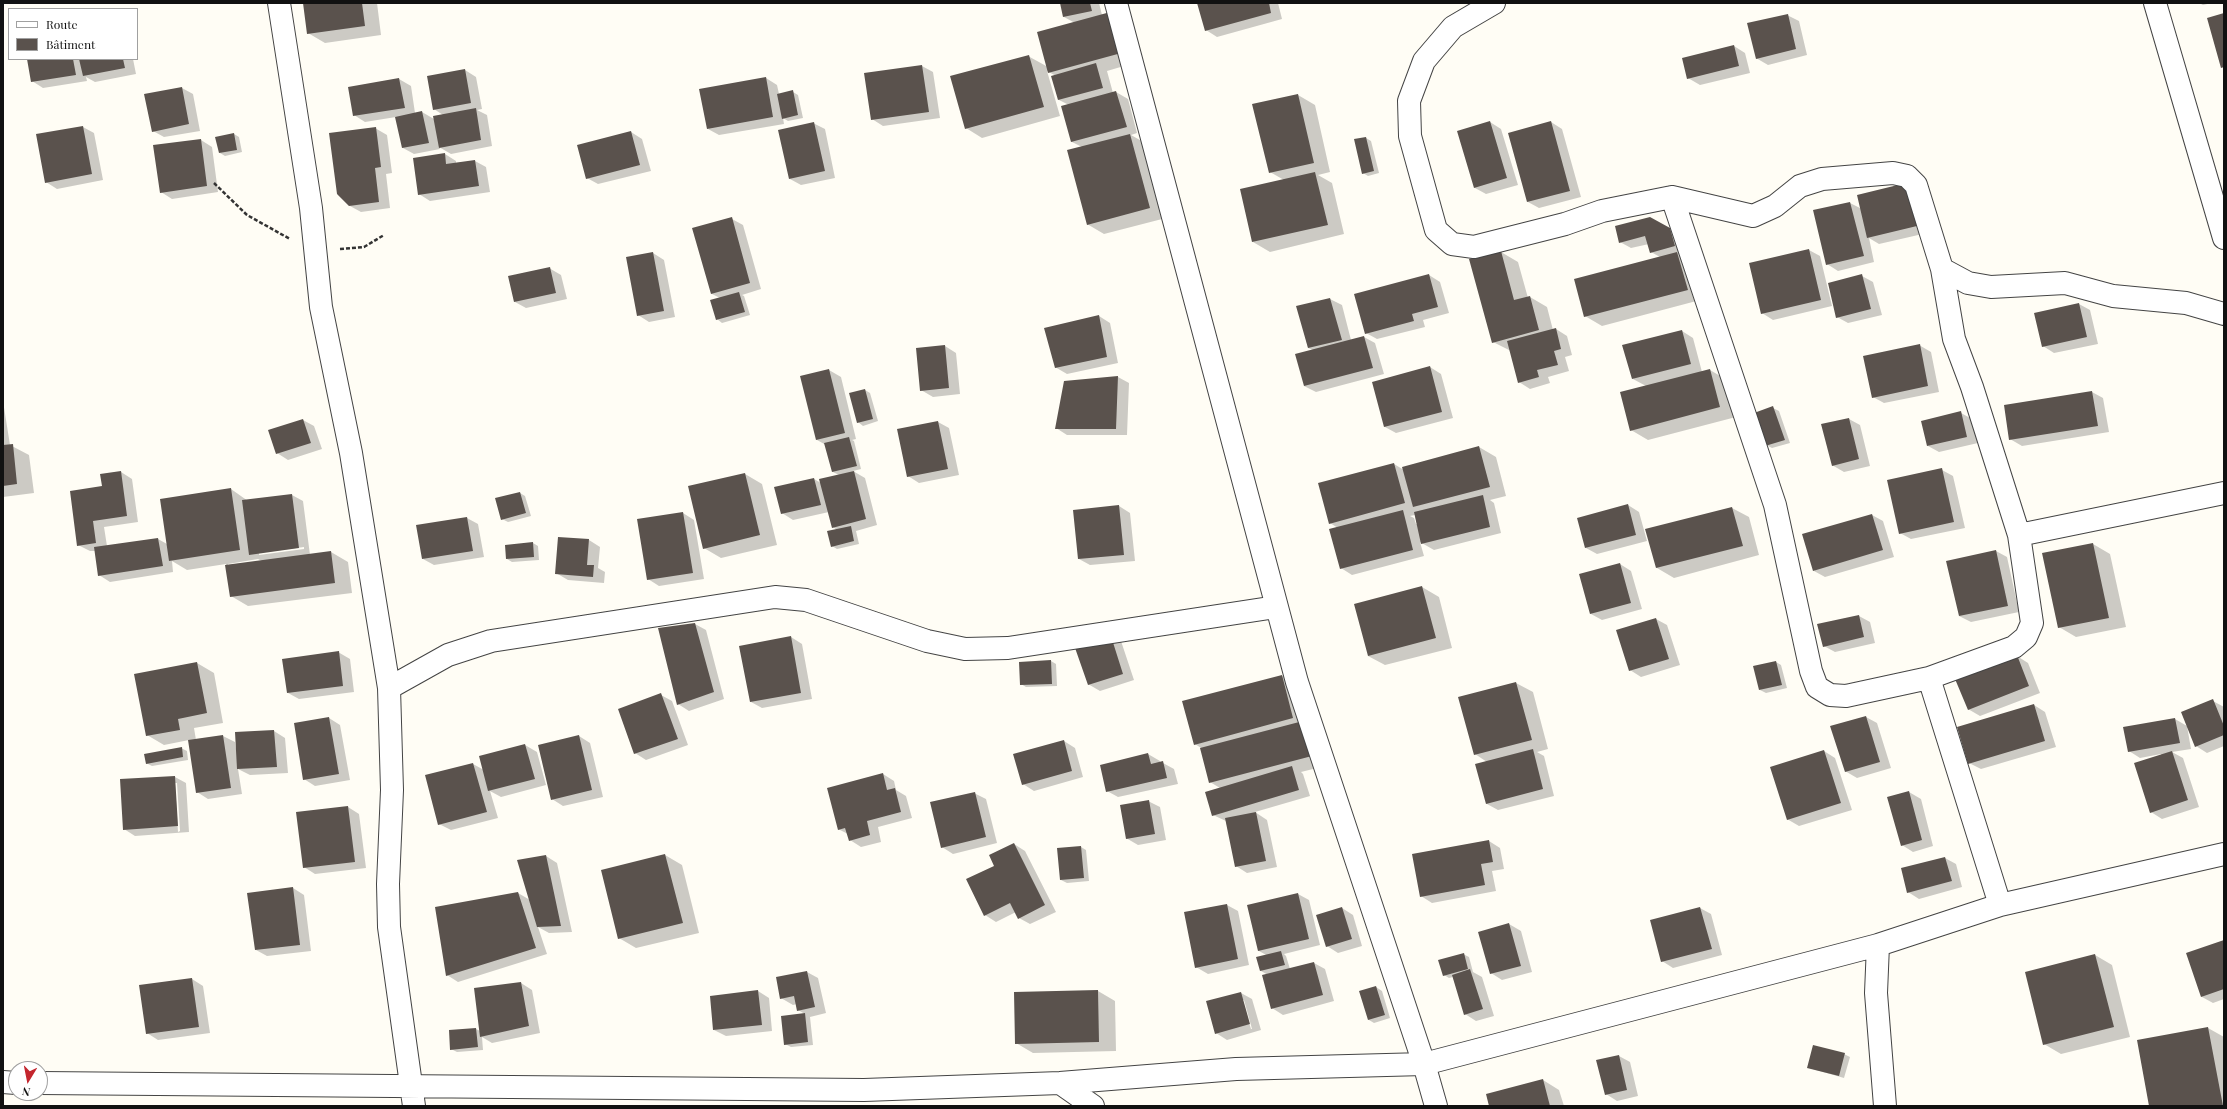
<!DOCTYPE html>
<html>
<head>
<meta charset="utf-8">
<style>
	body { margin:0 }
	#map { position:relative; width:2227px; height:1109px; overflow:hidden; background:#fffdf5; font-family:"Playfair Display",serif }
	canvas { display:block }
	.frame { position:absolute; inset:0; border:4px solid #111; pointer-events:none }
	.legend { position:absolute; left:8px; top:8px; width:130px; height:52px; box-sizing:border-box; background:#fff; border:1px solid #a0a0a0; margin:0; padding:5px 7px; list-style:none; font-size:12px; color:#111 }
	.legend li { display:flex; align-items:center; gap:8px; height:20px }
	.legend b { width:20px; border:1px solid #a0a0a0 }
	.north { position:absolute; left:8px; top:1061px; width:40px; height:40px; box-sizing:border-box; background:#fff; border:1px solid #a0a0a0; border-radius:50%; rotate:190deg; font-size:11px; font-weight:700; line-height:16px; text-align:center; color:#111 }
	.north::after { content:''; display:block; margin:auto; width:14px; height:18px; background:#c4262e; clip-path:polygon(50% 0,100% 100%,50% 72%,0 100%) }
</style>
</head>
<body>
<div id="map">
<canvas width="2227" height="1109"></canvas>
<div class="frame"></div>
<ul class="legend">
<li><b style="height:5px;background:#fff"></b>Route</li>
<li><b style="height:11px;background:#5a524d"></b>Bâtiment</li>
</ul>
<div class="north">N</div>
</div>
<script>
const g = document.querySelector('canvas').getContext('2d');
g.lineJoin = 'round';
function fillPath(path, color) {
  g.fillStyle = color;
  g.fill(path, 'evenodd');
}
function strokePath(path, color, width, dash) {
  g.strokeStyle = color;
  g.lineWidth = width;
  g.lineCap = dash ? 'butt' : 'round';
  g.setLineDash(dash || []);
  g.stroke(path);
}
fillPath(new Path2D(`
	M304 3H377L381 35 325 43 308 33Z
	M1061 3H1099L1102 15 1141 61 1107 71 1113 93 1116 92 1128 99 1137 133 1131 135 1147 144 1166 218 1104 234 1087 224 1082 147 1072 142 1069 105 1059 100 1052 77 1056 76 1047 71 1060 116 982 138 966 128 1028 56 1048 67 1075 23 1064 17Z
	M1198 3H1278L1282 19 1217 37 1206 30Z
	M2199 3H2212L2203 5Z
	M1787 15 1799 21 1807 55 1768 65 1756 58Z
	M1734 46 1745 53 1750 73 1700 85 1688 78Z
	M28 59H133L136 74 95 82 86 77 87 81 43 88 32 81Z
	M922 66 933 72 940 118 883 126 872 119Z
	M465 70 476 77 482 109 477 110 487 115 492 146 451 154 439 147 440 149 414 154 403 148 396 117 365 122 354 115 399 79 411 86 415 113 422 112 434 119 443 115 434 109Z
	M766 78 777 85 779 94 793 92 798 95 803 118 788 121 783 118 784 124 719 135 708 129Z
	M182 88 193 94 200 131 164 137 153 131Z
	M1298 95 1315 105 1330 172 1318 175 1332 183 1344 234 1270 252 1253 242 1284 180 1270 172Z
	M1490 122 1501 129 1518 185 1486 194 1475 188Z
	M1551 122 1562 129 1581 197 1539 208 1528 202Z
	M813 123 825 129 835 178 801 185 790 179Z
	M83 127 94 133 103 180 57 189 46 182Z
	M375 128 387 135 392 173 386 174 390 208 361 212 350 206Z
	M631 132 642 139 651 171 598 184 587 178Z
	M234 134 239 137 242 152 225 156 220 153Z
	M1366 138 1371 141 1379 173 1368 176 1363 173Z
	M201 140 212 147 218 192 172 199 161 192Z
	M445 154 456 161V163L475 161 486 167 490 192 430 201 419 194Z
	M1906 184 1927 233 1879 244 1869 238 1874 262 1838 271 1827 264 1814 211 1850 203 1862 209Z
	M732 219 743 225 761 289 742 295 744 296 750 315 722 323 717 319 720 298 712 294Z
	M1669 229 1681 235 1686 252 1679 254 1694 263 1704 299 1602 326 1585 316 1660 257 1651 252 1649 244 1631 248 1620 242Z
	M1809 250 1820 256 1832 306 1773 320 1762 313Z
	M1501 252 1518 262 1528 298 1530 297 1547 307 1553 330 1556 329 1567 336 1572 355 1565 357 1569 371 1548 377 1550 383 1530 389 1519 382 1511 351 1493 342Z
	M653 253 664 260 675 317 649 322 638 315Z
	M549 268 561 275 567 299 526 308 515 302Z
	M1429 275 1440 282 1449 313 1423 320 1425 327 1377 339 1366 333Z
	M1862 276 1873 282 1882 315 1848 323 1837 317Z
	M1330 299 1342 305 1351 340 1364 337 1375 343 1384 374 1316 392 1304 386 1313 350 1308 348 1298 307Z
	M2079 304 2090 310 2098 344 2054 353 2043 346Z
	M1099 316 1110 323 1118 363 1067 374 1055 367Z
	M1682 331 1693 338 1702 372 1710 370 1727 380 1736 417 1648 440 1631 430 1646 386 1633 379Z
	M1919 345 1931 352 1939 392 1884 403 1873 397Z
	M945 346 956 353 960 394 933 397 921 390Z
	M1430 367 1441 374 1453 418 1396 433 1385 427 1373 383Z
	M829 370 841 377 856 439 852 440 854 441 861 469 853 471 865 478 877 525 856 531 859 544 837 549 832 546 837 530 833 527 829 512 793 520 782 513 814 479 821 483 839 475 833 472 826 445 817 440Z
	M1118 377 1129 383 1127 435H1067L1056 428Z
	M865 390 870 393 878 421 863 426 858 422Z
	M2092 392 2103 398 2109 432 2022 446 2010 439Z
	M3 401 10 445 29 455 34 493 3 497Z
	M1773 408 1779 411 1790 443 1772 448 1766 445Z
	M1961 413 1972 419 1978 443 1939 452 1928 446Z
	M1849 419 1860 425 1870 466 1844 472 1832 465Z
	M303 420 314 426 322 449 288 460 277 453Z
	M938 422 949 428 959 475 919 483 908 476Z
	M1479 447 1496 457 1506 496 1490 500 1494 503 1501 533 1434 550 1420 542 1424 556 1352 575 1341 568 1338 528 1330 523 1394 464 1404 470ZM1415 515 1417 524H1416L1414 518 1410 516Z
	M1942 470 1953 476 1965 528 1911 539 1900 533Z
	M121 472 132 479 138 522 104 527 107 546 158 539 167 544 231 489 248 501 292 495 303 501 310 555 331 552 348 562 352 593 248 606 231 596 226 564 187 570 172 561 173 572 110 582 99 575 95 551H90L78 545 103 487ZM304 547V549L259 555V553ZM258 559 262 561 228 565V564Z
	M745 474 762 484 777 545 721 558 704 548 689 487Z
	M520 493 525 496 531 516 508 522 502 519Z
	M1628 505 1639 512 1647 541 1597 554 1586 548Z
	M1119 506 1130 513 1135 561 1090 565 1079 559Z
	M1732 508 1749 517 1759 555 1674 578 1657 568 1647 530Z
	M683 513 694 520 704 579 659 586 648 579Z
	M1872 515 1883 521 1894 557 1825 577 1814 571Z
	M467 518 478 524 484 557 434 565 423 559Z
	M589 540 600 547 598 568 605 572 604 583 568 580 556 573Z
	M533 543 538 546 539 560 512 562 507 559Z
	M2093 544 2110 554 2126 627 2076 637 2059 627 2043 554Z
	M1996 551 2007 557 2019 612 1971 622 1959 616Z
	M1620 564 1631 571 1642 609 1602 620 1591 614Z
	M1422 587 1439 597 1452 648 1385 665 1368 656Z
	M1859 616 1870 622 1875 643 1835 652 1824 646Z
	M1656 619 1667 625 1680 665 1641 677 1630 670Z
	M695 624 706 630 724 699 689 711 678 704Z
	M1110 634 1121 641 1134 680 1100 691 1088 684Z
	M791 637 802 644 812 699 762 708 751 702Z
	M338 652 350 659 354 692 299 699 288 693Z
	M2017 656 2028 663 2040 693 1980 716 1968 709Z
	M1051 661 1056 664 1057 686 1026 687 1021 684Z
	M1776 662 1781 665 1787 688 1766 693 1760 690Z
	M197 663 214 673 223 723 194 728 196 740 223 736 235 742 236 749 274 731 285 738 288 773 250 775 238 769 242 794 208 799 197 792 189 740 164 745 147 735Z
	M1282 676 1299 686 1329 765 1301 772 1303 774 1310 796 1255 812 1267 820 1277 867 1247 873 1236 866 1226 821 1213 815 1220 788 1210 782 1201 748 1195 744Z
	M1516 683 1533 692 1548 749 1537 752 1544 756 1554 796 1498 810 1487 804 1477 765 1487 762 1475 754Z
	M661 695 672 701 688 745 646 760 635 753Z
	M2213 701 2224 707V746L2207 753 2196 746Z
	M2034 705 2045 712 2056 747 1981 769 1969 763Z
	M1866 717 1877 723 1891 768 1857 778 1845 771Z
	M329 718 340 725 350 780 315 786 304 779Z
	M2175 719 2187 726 2191 749 2172 752 2183 758 2199 807 2162 819 2151 812 2161 754 2140 758 2129 751Z
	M579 736 590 743 603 797 563 806 552 799Z
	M1064 741 1075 748 1083 777 1034 791 1023 784Z
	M525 745 537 752 546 785 501 797 490 791 498 818 451 830 439 824 426 776 473 764 484 770Z
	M181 748 187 751 188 760 152 766 146 763Z
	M1824 751 1835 758 1852 810 1799 826 1787 819Z
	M1148 754 1160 761V763H1163L1174 769 1178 784 1118 797 1107 791Z
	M883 774 894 781 896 790 906 796 912 818 878 827 881 842 861 847 850 840 848 834 838 829Z
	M175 777 186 783 189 832 135 836 124 829ZM175 783H177L180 831 178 832Z
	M1909 792 1921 799 1933 846 1913 852 1902 845Z
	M974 793 986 799 997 843 953 854 942 847Z
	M1148 801 1160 807 1166 840 1138 845 1126 838Z
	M348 807 359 814 366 868 315 874 304 867 298 813Z
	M1489 841 1500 848 1504 869 1492 871 1496 891 1432 903 1421 896Z
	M1014 844 1025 851 1056 912 1030 924 1019 918 1016 912 996 922 985 915Z
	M1081 847 1086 850 1089 881 1067 883 1061 880Z
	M665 855 682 865 699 933 636 948 619 938Z
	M546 856 557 863 572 932 549 933 538 927 547 954 458 982 447 975 518 893 530 900Z
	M1945 858 1956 864 1962 887 1919 899 1908 892Z
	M293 888 304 895 311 951 267 956 256 950Z
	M1298 894 1309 900 1320 945 1284 954 1286 956 1290 969 1314 963 1325 969 1334 1001 1283 1015 1272 1008 1268 975 1261 971 1268 956 1259 951 1248 906Z
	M1227 905 1238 911 1249 965 1208 974 1196 967Z
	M1342 908 1353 915 1362 946 1338 953 1327 946Z
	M1700 908 1711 914 1722 955 1673 968 1662 961Z
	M1509 924 1521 931 1532 972 1502 980 1491 973Z
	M2224 941V999L2213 1003 2202 997Z
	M1463 954 1469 957 1473 972 1482 977 1494 1016 1476 1021 1465 1014 1453 977 1449 978 1444 975Z
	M2095 955 2112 965 2130 1037 2061 1054 2044 1044Z
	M807 972 818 978 826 1013 810 1017 813 1045 791 1047 785 1044 805 1014 798 1010 797 1004 793 1005 781 998 777 978Z
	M192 979 203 986 210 1033 158 1040 147 1033Z
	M521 983 532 990 540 1033 492 1043 482 1037 483 1050 457 1052 451 1049 476 1029 480 1031Z
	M1376 987 1382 991 1390 1018 1374 1023 1369 1020Z
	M758 991 769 998 772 1031 726 1036 714 1030Z
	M1098 991 1115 1001 1116 1051 1033 1053 1016 1043Z
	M1241 993 1252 999 1261 1030 1227 1040 1216 1033ZM1242 1000H1244L1252 1029H1251Z
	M2208 1028 2224 1037V1106H2150Z
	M1844 1054 1850 1057 1844 1078 1809 1068Z
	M1619 1056 1630 1062 1638 1096 1617 1101 1606 1094Z
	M1543 1080 1559 1090 1564 1106H1490Z`), '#0003');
fillPath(new Path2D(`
	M303 3H362L365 26 307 34Z
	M1060 3H1090L1092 11 1063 17Z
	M1197 3H1269L1271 13 1205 31Z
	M1114 11 1125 52 1048 73 1037 32Z
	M2224 13V67L2221 68 2207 18Z
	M1788 14 1796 49 1756 59 1747 23Z
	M1734 45 1739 66 1687 79 1682 58Z
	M1029 55 1044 107 965 129 950 76Z
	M27 59H73L76 75 31 82Z
	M79 59H123L125 68 83 76Z
	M1096 63 1103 88 1058 100 1051 76Z
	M922 65 929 112 871 120 864 73Z
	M465 69 471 103 433 110 427 76Z
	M766 77 773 117 707 129 699 89Z
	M399 78 405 108 353 116 348 87Z
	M182 87 189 124 152 132 144 94Z
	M793 90 798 115 782 119 777 94Z
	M1116 91 1127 127 1071 142 1061 106Z
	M1298 94 1314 163 1269 173 1252 104Z
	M476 108 481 140 439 148 433 116Z
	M422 111 429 143 402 148 395 117Z
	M1490 121 1507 178 1474 188 1457 131Z
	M1551 121 1570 191 1527 202 1508 133Z
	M814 122 825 171 789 179 778 130Z
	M83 126 92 174 45 183 36 134Z
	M376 127 381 167 375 168 379 202 349 206 337 194 329 133Z
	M631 131 640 165 586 179 577 145Z
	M234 133 237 150 219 153 215 137Z
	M1130 134 1150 208 1087 225 1067 150Z
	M1366 137 1374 171 1362 174 1354 139Z
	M201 139 207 186 160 193 153 145Z
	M445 153 446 164 475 160 479 186 418 195 413 158Z
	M1315 172 1328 225 1252 242 1240 189Z
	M1906 183 1917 226 1867 238 1857 195Z
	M1850 202 1864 256 1826 265 1813 210Z
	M732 217 750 283 711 294 692 228Z
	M1650 217 1670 228 1675 246 1650 253 1645 236 1619 243 1615 226Z
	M1809 249 1821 300 1761 314 1749 263Z
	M1501 251 1514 300 1530 296 1539 330 1492 343 1469 259Z
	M653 252 664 311 637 316 626 257Z
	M1677 252 1688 290 1584 317 1574 279Z
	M550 267 556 293 514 302 508 276Z
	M1429 274 1438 307 1412 314 1414 321 1365 334 1354 294Z
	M1862 274 1871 309 1836 318 1828 283Z
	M739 292 745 312 716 320 710 300Z
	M1330 298 1342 340 1308 348 1296 306Z
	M2079 303 2087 337 2042 347 2034 313Z
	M1099 315 1107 357 1055 368 1044 328Z
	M1556 328 1561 349 1554 351 1558 365 1537 370 1539 377 1518 383 1507 341Z
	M1682 330 1691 364 1632 379 1622 345Z
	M1364 336 1373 368 1304 386 1295 354Z
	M1920 344 1928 386 1872 398 1863 356Z
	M945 345 949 388 920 391 916 348Z
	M1430 366 1442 412 1384 427 1372 382Z
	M829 369 845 433 816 440 800 376Z
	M1710 369 1720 407 1630 431 1620 392Z
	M1118 376 1116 429H1055L1064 381Z
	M865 389 873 419 857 423 849 393Z
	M2092 391 2098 426 2009 440 2004 405Z
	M1773 406 1785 440 1765 446 1754 413Z
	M1961 411 1967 437 1927 446 1921 421Z
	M1849 418 1859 459 1832 466 1821 424Z
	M303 419 311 443 276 454 268 430Z
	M938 421 948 469 907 477 897 429Z
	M849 437 857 466 832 472 824 443Z
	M13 444 17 484 3 486V445Z
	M1479 446 1490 487 1413 507 1402 467Z
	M1394 463 1405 503 1329 524 1318 483Z
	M1942 468 1954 522 1899 534 1887 480Z
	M121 471 127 516 93 521 96 543 77 546 70 491 102 486 100 474Z
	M854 471 866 519 832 528 819 479Z
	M745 473 760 535 703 549 688 486Z
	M814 478 821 505 781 514 774 487Z
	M231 488 240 550 169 561 160 499Z
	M520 492 526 513 501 520 495 498Z
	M292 494 299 548 249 555 242 500Z
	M1483 495 1490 527 1421 544 1414 512Z
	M1628 504 1636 535 1585 548 1577 518Z
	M1119 505 1124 555 1078 559 1073 510Z
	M1732 507 1743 546 1656 568 1645 529Z
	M1403 510 1413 550 1340 569 1329 529Z
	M683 512 693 573 647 580 637 519Z
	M1872 514 1883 550 1813 571 1802 534Z
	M467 517 473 551 422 559 416 525Z
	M851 526 854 541 831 547 827 531Z
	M558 537 589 539 587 565H594L593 577 555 574Z
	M158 538 163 566 98 576 94 547Z
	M533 542 534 557 506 559 505 545Z
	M2093 543 2109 618 2058 628 2042 553Z
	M1996 550 2008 606 1959 616 1946 561Z
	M331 551 335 583 230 597 225 565Z
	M1620 563 1631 603 1590 614 1579 574Z
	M1422 586 1436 638 1368 656 1354 604Z
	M1859 615 1864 637 1823 647 1817 624Z
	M1656 618 1669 659 1629 671 1616 630Z
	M695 623 714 692 677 705 658 628Z
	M1110 633 1123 674 1088 685 1074 645Z
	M791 636 801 693 750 702 739 646Z
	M339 651 343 686 287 693 282 659Z
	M2017 655 2029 686 1968 710 1955 679Z
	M1051 660 1052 684 1020 685 1019 662Z
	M1776 661 1782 685 1759 690 1753 666Z
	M197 662 207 713 178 719 180 730 146 736 134 674Z
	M1282 675 1293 718 1194 745 1182 701Z
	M1516 682 1532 740 1474 755 1458 697Z
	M661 693 678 739 634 754 618 709Z
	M2213 699 2224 726V735L2195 747 2181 712Z
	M2034 704 2045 741 1968 764 1957 727Z
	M1866 716 1880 762 1845 772 1830 726Z
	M329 717 339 774 303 780 294 723Z
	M2175 718 2180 743 2128 752 2123 727Z
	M1303 721 1312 756 1209 783 1200 748Z
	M274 730 277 767 237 769 235 732Z
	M223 735 231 788 196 793 188 740Z
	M579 735 592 790 551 800 538 745Z
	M1064 740 1072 771 1022 785 1013 754Z
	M525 744 535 779 488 791 479 756Z
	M182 747 183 757 146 764 144 754Z
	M1533 749 1543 789 1486 804 1475 764Z
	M1824 750 1841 803 1787 820 1770 767Z
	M2172 751 2188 800 2150 813 2134 763Z
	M1148 753 1151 764 1163 761 1167 778 1106 792 1100 765Z
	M473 763 487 812 438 825 425 775Z
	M1292 766 1299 790 1212 816 1205 792Z
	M883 773 887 790 895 788 901 812 867 821 870 835 849 841 845 828 838 830 827 788Z
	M175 776 178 826 123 830 120 779Z
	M1909 791 1922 840 1901 846 1887 797Z
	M975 792 986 837 941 848 930 802Z
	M1149 800 1155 834 1126 839 1120 805Z
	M348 806 355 862 303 868 296 812Z
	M1256 812 1266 861 1235 867 1225 818Z
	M1489 840 1493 862 1481 864 1485 885 1420 897 1412 854Z
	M1014 843 1045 905 1018 919 1010 903 984 916 966 879 994 866 989 855Z
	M1081 846 1084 878 1060 880 1057 848Z
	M665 854 683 923 618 939 601 870Z
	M546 855 561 926 537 927 517 860Z
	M1945 857 1952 881 1907 893 1901 868Z
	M293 887 300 945 255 950 247 893Z
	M518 892 536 948 446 976 435 907Z
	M1298 893 1309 939 1258 951 1247 905Z
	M1227 904 1238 959 1195 968 1184 912Z
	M1342 907 1352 939 1326 947 1316 915Z
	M1700 907 1712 949 1661 962 1650 920Z
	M1509 923 1521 966 1490 974 1478 932Z
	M2224 940V989L2201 997 2186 953Z
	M1281 951 1285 965 1260 971 1256 957Z
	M1464 953 1468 969 1443 976 1438 960Z
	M2095 954 2114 1027 2043 1045 2025 972Z
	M1314 962 1323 995 1271 1009 1262 975Z
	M1470 969 1483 1009 1464 1015 1452 975Z
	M807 971 815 1007 797 1011 794 996 780 999 776 977Z
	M192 978 199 1027 146 1034 139 985Z
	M521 982 529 1026 480 1037 474 988Z
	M1376 986 1385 1015 1368 1020 1359 991Z
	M758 990 762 1025 713 1030 710 996Z
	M1098 990 1099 1042 1015 1044 1014 992Z
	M1241 992 1250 1024 1215 1034 1206 1001Z
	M805 1013 808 1042 784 1045 781 1016Z
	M2208 1027 2223 1106H2149L2137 1040Z
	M476 1028 478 1047 450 1050 449 1030Z
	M1813 1045 1845 1053 1839 1076 1807 1068Z
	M1619 1055 1627 1090 1605 1095 1596 1060Z
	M1543 1079 1550 1106H1489L1486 1094Z`), '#5a524d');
const minor = new Path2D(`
	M279 3 311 208 321 307 351 453 389 688 392 790 388 884 389 927 414 1106
	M1116 3 1297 682 1424 1064 1436 1106
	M1494 3 1453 27 1424 61 1409 101 1410 136 1436 230 1452 244 1474 247 1565 224 1602 211 1672 197 1753 216 1775 206 1800 186 1822 179 1893 173 1907 176 1916 185 1942 269 1954 339 1972 387 2019 535 2032 623 2026 637 2014 647 1929 678 1846 696 1830 695 1817 687 1811 671 1775 505 1672 197
	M2155 3 2224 238
	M1942 269 1968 283 1991 287 2065 283 2113 296 2186 303 2224 314
	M2019 535 2224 493
	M1929 678 2000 905
	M389 688 448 655 491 641 775 597 806 600 927 641 965 649 1008 648 1276 607
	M1878 945 1876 993 1885 1106
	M3 1082 16 1083
	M40 1083 864 1090 1060 1083 1236 1069 1424 1064 1878 945 2000 905 2224 854
	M1060 1083 1093 1106`);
strokePath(minor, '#444', 24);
strokePath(new Path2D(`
	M214 183 247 215 290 239
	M340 249 364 247 384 235`), '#333', 2.5, [4, 2]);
strokePath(minor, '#fff', 22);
</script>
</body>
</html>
